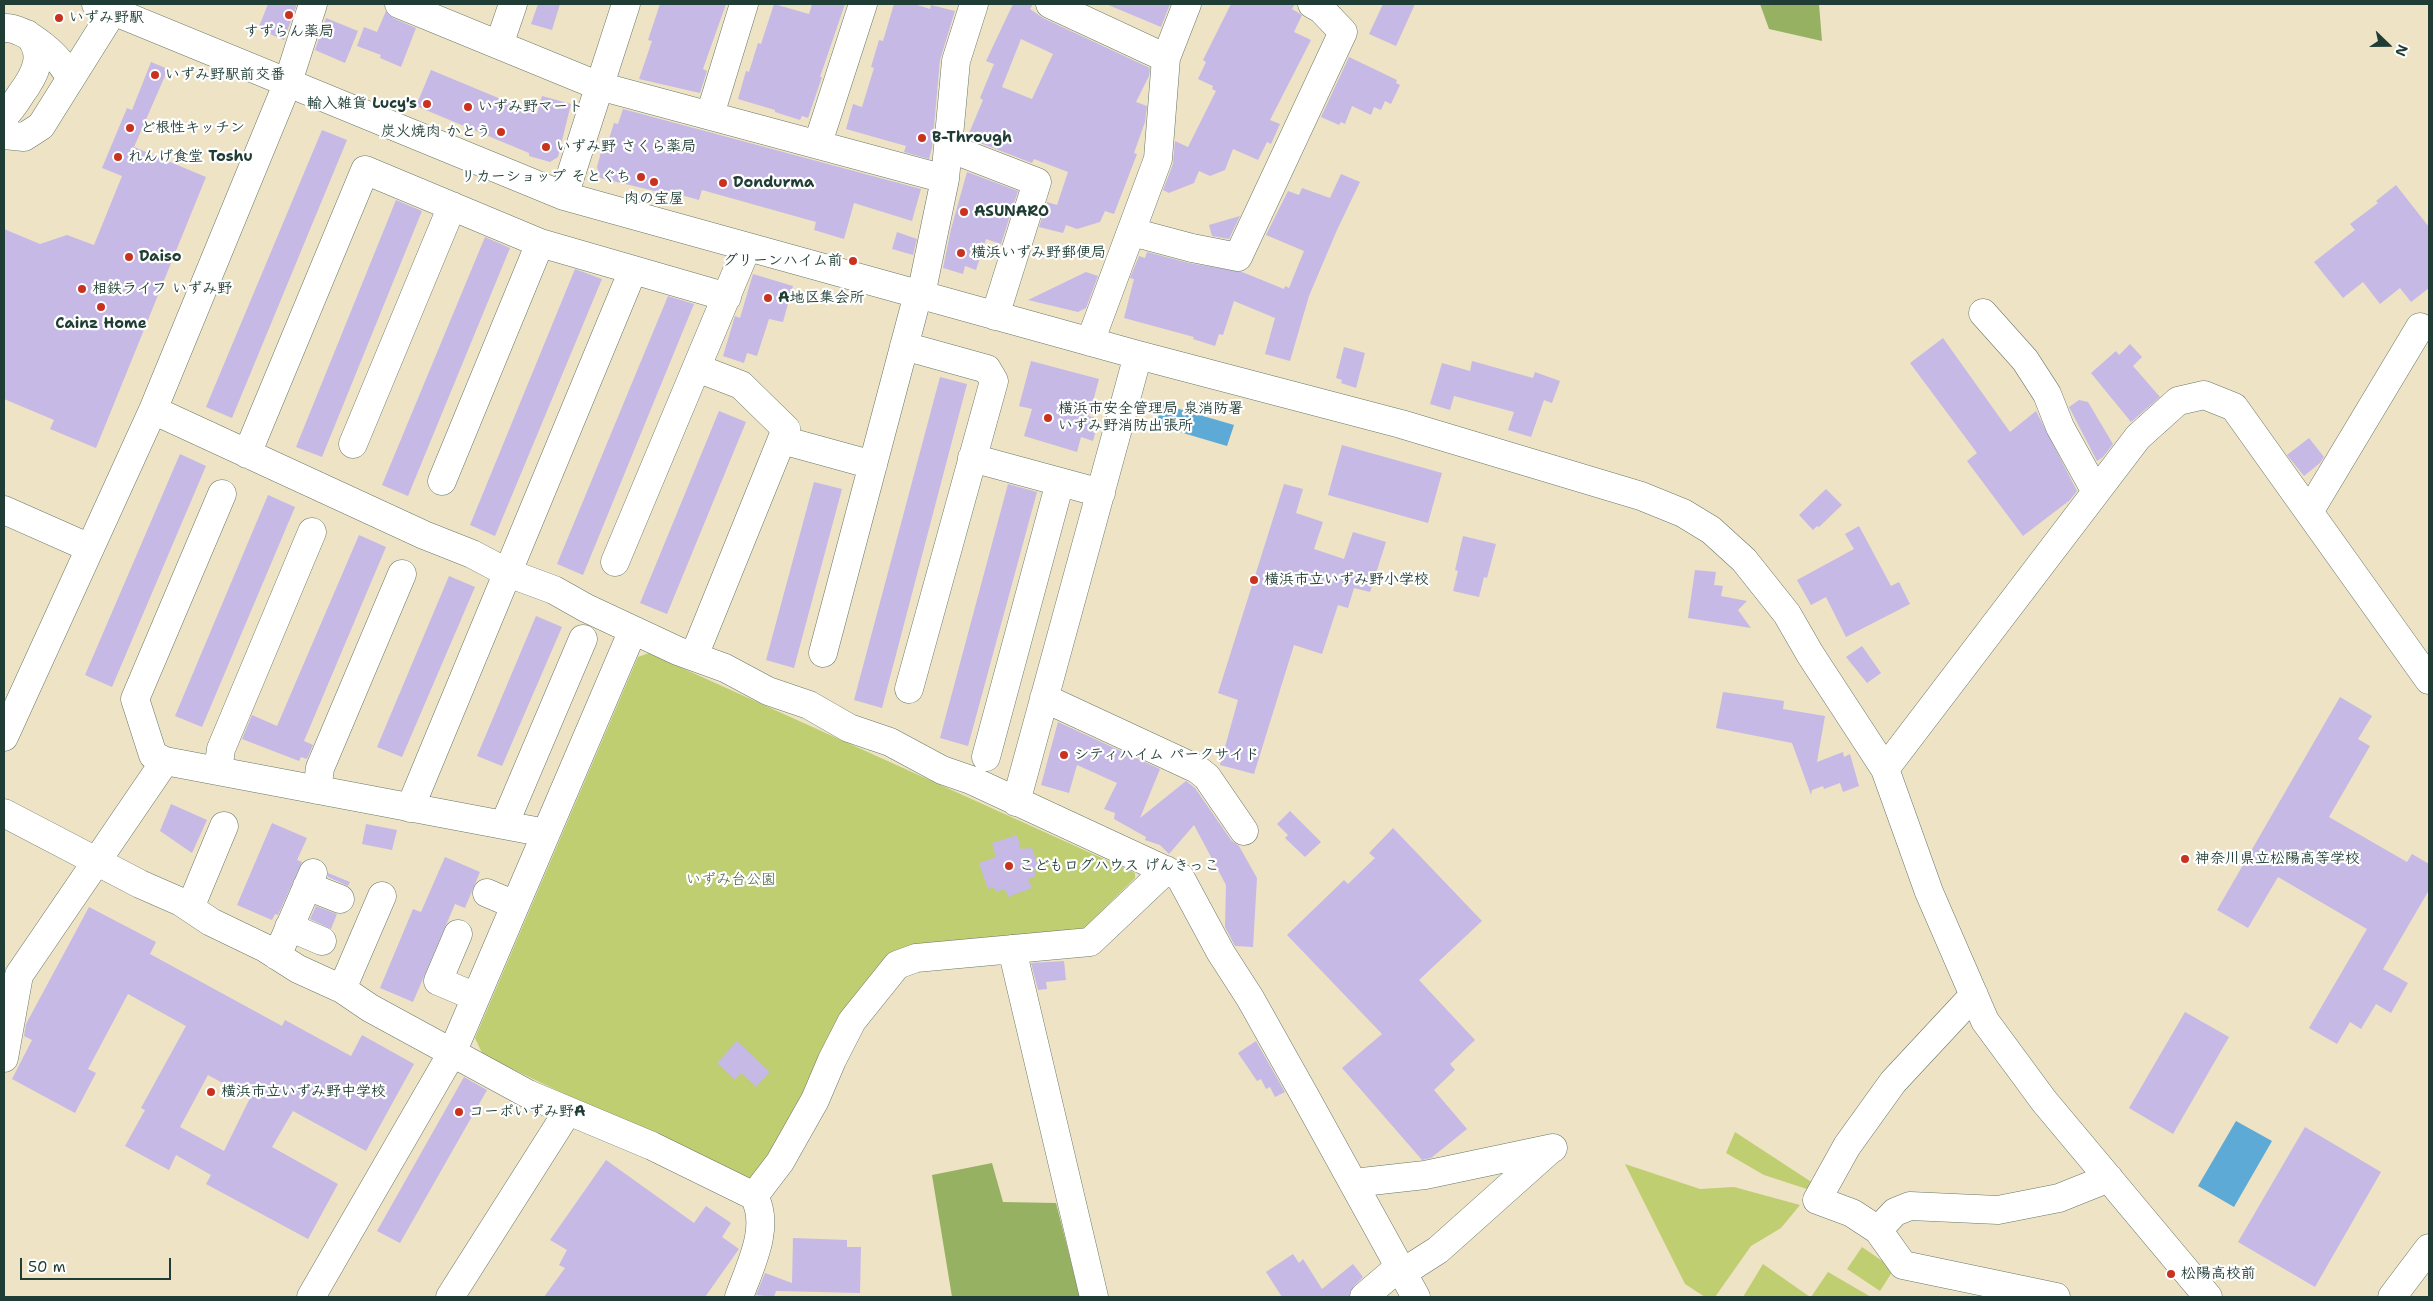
<!DOCTYPE html>
<html>
<head>
<meta charset="utf-8">
<style>
	body { margin:0 }
	#map { position:relative; width:2433px; height:1301px; overflow:hidden; background:#eee3c5; font-family:"Shantell Sans",sans-serif }
	canvas { display:block }
	.frame { position:absolute; inset:0; border:5px solid #1f3d34; pointer-events:none }
	.north { position:absolute; left:2363px; top:20px; width:50px; height:50px; -webkit-text-stroke:4px #fff; paint-order:stroke; rotate:112deg; font-size:14px; font-weight:700; line-height:20px; text-align:center; color:#1f3d34 }
	.north::after { content:''; display:block; margin:auto; width:18px; height:22px; background:#1f3d34; clip-path:polygon(50% 0,100% 100%,50% 72%,0 100%) }
	.scale { position:absolute; left:20px; top:1258px; width:151px; height:22px; box-sizing:border-box; border:2px solid #1f3d34; border-top:0; padding-left:6px; font-size:15px; line-height:18px; white-space:nowrap; color:#1f3d34; -webkit-text-stroke:4px #fff; paint-order:stroke }
</style>
</head>
<body>
<div id="map">
<canvas width="2433" height="1301"></canvas>
<div class="frame"></div>
<div class="north">N</div>
<div class="scale">50 m</div>
</div>
<script>
const g = document.querySelector('canvas').getContext('2d');
g.lineJoin = 'round';
function fillPath(path, color) {
  g.fillStyle = color;
  g.fill(path, 'evenodd');
}
function strokePath(path, color, width, dash) {
  g.strokeStyle = color;
  g.lineWidth = width;
  g.lineCap = dash ? 'butt' : 'round';
  g.setLineDash(dash || []);
  g.stroke(path);
}
function drawText(font, color, halo, rows, align = 'center') {
  g.font = font + ' "Shantell Sans","Klee One",sans-serif';
  g.lineWidth = 4.5;
  g.setLineDash([]);
  g.textBaseline = 'middle';
  g.strokeStyle = halo;
  g.fillStyle = color;
  for (const [text, x, y, turn = 0] of rows) {
    g.save();
    g.translate(x, y);
    g.rotate((+turn || 0) * Math.PI / 180);
    g.textAlign = isNaN(turn) ? turn : align;
    if (halo) g.strokeText(text, 0, 0);
    g.fillText(text, 0, 0);
    g.restore();
  }
}
fillPath(new Path2D(`
	M649 653 1135 873V878L1082 930 914 948 798 1111 751 1183 483 1055 475 1038 638 657Z
	M1735 1132 1816 1185 1813 1191 1764 1175 1726 1153Z
	M1625 1164 1700 1189 1734 1187 1800 1205 1781 1228 1751 1246 1715 1297H1705L1685 1284Z
	M1862 1247 1894 1269 1880 1291 1847 1269Z
	M1763 1264 1810 1297H1743Z
	M1828 1272 1871 1297H1811Z`), '#bece70');
fillPath(new Path2D(`
	M1760 4H1819L1822 41 1769 29Z
	M992 1163 1003 1202 1056 1203 1080 1297H952L932 1175Z`), '#96b162');
fillPath(new Path2D(`
	M1162 404 1234 425 1227 446 1156 425Z
	M2236 1121 2272 1141 2234 1207 2198 1186Z`), '#5eaad6');
fillPath(new Path2D(`
	M268 4H297L284 40 258 29Z
	M538 4H560L552 30 531 24Z
	M660 4H726L703 69 707 71 700 93 639 79 652 41 648 40Z
	M774 4 809 14 812 4H845L820 77H822L808 118 802 116 800 120 775 112V110L738 99 746 71 749 72 758 43 761 44Z
	M894 4H914L930 9 931 5 955 11 940 60 932 148 929 159 904 152 906 146 846 129 853 104 862 107 874 68 871 67 879 40 883 41Z
	M1013 4H1033L1030 9 1043 18 1150 68 1149 76 1136 102 1147 106 1145 122 1134 153 1137 154 1114 214 1105 211 1100 222 1077 229 1066 225 1063 233 1039 227 1047 202 1057 205 1068 172 1034 159 1032 163 967 138 983 100 980 98 994 64 986 61ZM1021 39 1053 54 1032 99 1002 87Z
	M1106 4H1170L1161 27Z
	M1231 4H1295L1292 9 1302 15 1294 32 1311 40 1270 120 1280 124 1271 144 1267 142 1258 160 1233 149 1225 170 1210 176 1199 171 1194 183 1169 193 1163 190 1173 164 1175 141 1188 147 1216 91 1212 89 1213 86 1198 79 1206 62 1203 60Z
	M1383 4H1415L1396 46 1369 34Z
	M386 11 393 18 416 28 401 67 380 58 381 55 357 46 364 27 377 32Z
	M326 18 358 31 345 63 315 50Z
	M1349 57 1397 80 1396 83 1400 85 1391 104 1385 101 1381 110 1374 107 1371 115 1352 106 1345 124 1341 122 1339 125 1321 117Z
	M151 62 168 69 134 147 206 177 96 448 50 429 54 420 4 399V229L40 244 67 235 94 245 122 176 102 168 127 108 132 110Z
	M431 70 537 114 542 96 571 104 558 157 550 162 529 156V153L416 106Z
	M623 109 921 189 912 221 854 203 844 239 814 230 816 222 702 190 699 200 660 189 659 192 600 178 597 167 604 141 608 142 614 123 618 124Z
	M322 130 347 140 232 418 206 407Z
	M967 172 1018 191 1001 244 986 239 976 270 965 266 963 274 943 268 951 229Z
	M1341 174 1360 182 1337 230 1309 296 1290 361 1265 354 1275 318 1234 301 1223 335 1219 334 1215 346 1193 339 1194 337 1124 318 1134 279 1130 278 1139 256 1145 258 1147 252 1189 263 1242 272 1284 289 1285 286 1289 288 1304 251 1266 235 1288 191 1299 195 1302 188 1330 198Z
	M2396 185 2429 227V288L2411 302 2400 288 2380 304 2363 282 2343 298 2314 262 2355 230 2350 224 2378 203 2376 201Z
	M396 200 422 211 322 457 296 447Z
	M1240 216 1229 239 1212 236 1209 225Z
	M897 232 917 239 913 255 892 249Z
	M485 237 510 248 408 496 382 485Z
	M575 269 602 279 495 536 470 525Z
	M1086 272 1098 276 1086 308 1078 312 1028 300Z
	M753 274 793 286 783 322 769 319 757 356 747 353 744 363 723 356 735 316 740 318Z
	M668 296 694 304 583 575 557 564Z
	M1943 338 2010 432 2036 411 2077 491 2070 500 2023 536 1967 461 1977 453 1910 363Z
	M2130 344 2142 357 2133 366 2160 397 2131 422 2091 373 2116 351 2119 355Z
	M1344 347 1365 353 1356 388 1341 383 1342 380 1336 378Z
	M1031 361 1099 379 1089 416 1099 419 1093 441 1081 437 1077 452 1024 436 1032 409 1019 406Z
	M1472 361 1533 378 1535 372 1560 381 1552 403 1544 400 1531 437 1508 430 1514 412 1454 396 1450 410 1430 404 1442 363 1470 371Z
	M940 377 967 384 882 708 854 700Z
	M2079 400 2088 402 2113 444 2103 457 2097 461 2069 407Z
	M719 411 746 422 667 614 640 603Z
	M2309 438 2324 457 2320 463 2304 476 2287 455Z
	M1342 445 1442 473 1428 523 1328 495Z
	M180 454 206 466 112 687 85 675Z
	M814 482 842 489 794 668 766 660Z
	M1008 484 1037 492 968 746 940 738Z
	M1284 484 1303 489 1296 513 1323 522 1314 549 1344 559 1353 532 1386 542 1370 592 1354 588 1348 608 1338 605 1322 654 1294 645 1254 774 1220 765 1238 700 1218 693Z
	M1826 489 1842 505 1819 527 1817 526 1813 530 1799 515Z
	M268 495 295 507 202 727 175 716Z
	M1859 526 1891 586 1899 582 1910 604 1846 637 1826 597 1811 605 1797 580 1854 549 1845 534Z
	M359 535 386 547 304 741 313 745 307 759 301 757 299 761 242 739 252 715 277 726Z
	M1463 536 1496 544 1487 578 1484 577 1479 597 1453 591 1458 571 1455 570Z
	M1695 570 1716 572 1714 585 1723 586 1721 596 1747 601 1738 610 1751 628 1688 618Z
	M449 576 475 587 402 757 377 747Z
	M536 616 562 627 502 766 477 756Z
	M1862 646 1881 673 1867 683 1846 657Z
	M1723 692 1784 701 1783 709 1825 716 1817 762 1843 752 1844 757 1850 754 1859 786 1843 792 1840 783 1824 789 1823 786 1812 790 1811 795 1792 743 1716 728Z
	M2340 697 2372 716 2358 739 2370 746 2329 817 2407 862 2412 854 2429 864V890L2383 969 2408 983 2391 1013 2376 1004 2361 1029 2350 1022 2337 1044 2309 1028 2367 929 2278 877 2248 928 2217 910Z
	M1058 722 1160 769 1140 818 1186 781 1195 788 1231 840 1239 846 1257 878 1253 947 1235 946 1225 927 1226 885 1194 825 1169 854 1160 845 1145 840 1146 837 1114 819 1115 813 1104 809 1117 783 1077 765 1069 793 1041 785Z
	M171 804 207 820 192 853 160 831Z
	M1290 811 1321 842 1305 857 1285 838 1288 835 1277 824Z
	M272 823 307 838 297 860 302 862 278 915 275 914 272 920 237 905Z
	M366 824 397 830 392 850 362 844Z
	M1393 828 1482 921 1419 980 1475 1040 1450 1064 1455 1070 1434 1090 1467 1129 1431 1158 1422 1160 1342 1068 1382 1034 1287 935 1344 880 1348 884 1375 858 1369 853Z
	M1017 835 1021 849 1032 848 1039 869 1034 870 1036 876 1028 879 1032 888 1008 897 1005 889 996 892 994 887 988 889 979 863 996 857 992 843Z
	M445 857 480 872 465 908 455 904 413 1002 380 988 413 909 421 912Z
	M328 873 350 882 348 886 328 877Z
	M316 906 337 914 331 929 310 919Z
	M89 907 156 942 150 954 282 1026 285 1020 351 1056 362 1035 414 1064 366 1151 293 1111 272 1147 338 1184 308 1239 206 1184 211 1175 176 1155 169 1170 125 1146 145 1110 141 1108 186 1026 128 994 88 1069 96 1073 75 1113 12 1079 32 1040 24 1036 26 1024ZM208 1075 250 1098 224 1151 180 1127Z
	M1064 961 1066 980 1046 982 1047 989 1038 990 1031 963Z
	M2185 1012 2229 1037 2173 1134 2129 1108Z
	M737 1041 770 1072 756 1087 741 1073 735 1080 717 1063Z
	M1256 1041 1285 1092 1275 1097 1270 1087 1266 1089 1261 1079 1257 1081 1238 1053Z
	M464 1077 487 1090 400 1243 377 1231Z
	M2305 1127 2381 1172 2315 1287 2238 1242Z
	M606 1160 694 1223 706 1206 731 1223 722 1237 739 1249 705 1297H544L565 1268 559 1265 567 1250 550 1240Z
	M793 1238 847 1240V1247H861L860 1293 776 1291 774 1297 756 1295 765 1273 792 1283Z
	M1293 1254 1299 1263 1303 1259 1322 1289 1353 1264 1363 1277 1354 1286 1349 1297H1282L1266 1272Z`), '#c6b9e6');
const minor = new Path2D(`
	M96 4 564 196 1138 355 1401 424 1641 496 1683 513 1711 530 1744 560 1787 614 1810 654 1885 769 1929 892 1985 1021 2044 1101 2208 1297
	M399 4 599 86 945 179
	M1050 4 1166 58
	M4 28C26 27 64 59 70 80
	M499 45 513 4
	M710 115 744 4
	M4 116C11 110 16 102 21 94 35 75 47 53 27 34
	M4 135 24 137 41 126 113 11
	M818 143 863 4
	M949 148 1037 182 995 316
	M564 196 626 4
	M1132 232 1192 248 1238 257 1343 32 1321 9 1312 4
	M921 295 945 179 956 61 974 4
	M1983 313 2025 360 2047 394 2060 427 2096 492
	M1090 342 1158 159 1166 58 1187 4
	M904 346 987 369 994 381 909 689
	M153 410 424 535 472 554 508 573 554 590 586 608 678 651 725 668 768 691 809 705 849 728 890 742 942 770 971 780 1180 877 1221 953 1250 998 1305 1096 1416 1297
	M782 440 873 465
	M353 444 452 206
	M247 454 365 170 540 243 727 297
	M972 458 1101 493
	M442 481 540 243
	M4 510 90 548
	M2309 512 2420 327
	M615 562 747 247
	M823 653 918 294
	M694 656 786 429 741 385 697 368
	M1044 698 1197 769 1207 777 1244 831
	M4 737 153 410 288 82 313 4
	M986 757 1060 482
	M165 761 153 755 135 699 222 494
	M1885 769 2138 437 2178 401 2204 395 2234 407 2429 680
	M218 771 221 749 312 532
	M317 790 320 768 402 574
	M1016 802 1138 355
	M410 808 633 270
	M4 813 140 884 181 902 211 922 265 948 298 969 342 989 370 1008 528 1094 652 1146 754 1196C771 1227 750 1266 739 1297
	M504 825 583 639
	M307 886 340 899
	M487 893 515 905
	M190 908 224 826
	M289 927 322 941
	M458 934 438 981 476 997
	M1012 949 1094 1297
	M277 956 313 873
	M342 989 382 896
	M1974 995 1893 1082 1847 1146 1817 1200 1852 1213 1878 1230 1903 1265 2056 1297
	M4 1058 19 975 165 761 546 833
	M1353 1183 1425 1175 1553 1148
	M754 1196 780 1162 815 1100 832 1060 852 1021 897 965 916 958 1090 942 1166 870
	M1878 1230 1895 1212 1910 1206 1998 1210 2059 1198 2109 1178
	M1402 1273 1438 1250 1551 1149
	M311 1297 452 1053 633 630
	M450 1297 568 1111
	M1364 1297 1399 1267
	M2392 1297 2429 1248`);
strokePath(minor, '#677767', 29);
strokePath(minor, '#fff', 28);
for (const [x, y, r, color] of [
	[289,15,5,"#c8321e"],
	[59,18,5,"#c8321e"],
	[155,75,5,"#c8321e"],
	[427,104,5,"#c8321e"],
	[468,107,5,"#c8321e"],
	[130,128,5,"#c8321e"],
	[501,132,5,"#c8321e"],
	[922,138,5,"#c8321e"],
	[546,147,5,"#c8321e"],
	[118,157,5,"#c8321e"],
	[641,177,5,"#c8321e"],
	[654,182,5,"#c8321e"],
	[723,183,5,"#c8321e"],
	[964,212,5,"#c8321e"],
	[961,253,5,"#c8321e"],
	[129,257,5,"#c8321e"],
	[853,261,5,"#c8321e"],
	[82,289,5,"#c8321e"],
	[768,298,5,"#c8321e"],
	[101,307,5,"#c8321e"],
	[1048,418,5,"#c8321e"],
	[1254,580,5,"#c8321e"],
	[1064,755,5,"#c8321e"],
	[2185,859,5,"#c8321e"],
	[1009,866,5,"#c8321e"],
	[211,1092,5,"#c8321e"],
	[459,1112,5,"#c8321e"],
	[2171,1274,5,"#c8321e"]
]) {
  const dot = new Path2D();
  dot.arc(x, y, r, 0, 2 * Math.PI);
  g.fillStyle = color;
  g.fill(dot);
  strokePath(dot, '#fff', 2);
}
drawText('bold 15px', '#1f3d34', '#fff', [
	["いずみ野駅",69,18],
	["すずらん薬局",289,32,"center"],
	["いずみ野駅前交番",165,75],
	["輸入雑貨 Lucy's",417,104,"right"],
	["いずみ野マート",478,107],
	["ど根性キッチン",140,128],
	["炭火焼肉 かとう",491,132,"right"],
	["B-Through",932,138],
	["いずみ野 さくら薬局",556,147],
	["れんげ食堂 Toshu",128,157],
	["リカーショップ そとぐち",631,177,"right"],
	["Dondurma",733,183],
	["肉の宝屋",654,199,"center"],
	["ASUNARO",974,212],
	["横浜いずみ野郵便局",971,253],
	["Daiso",139,257],
	["グリーンハイム前",843,261,"right"],
	["相鉄ライフ いずみ野",92,289],
	["A地区集会所",778,298],
	["Cainz Home",101,324,"center"],
	["横浜市安全管理局 泉消防署",1058,409],
	["いずみ野消防出張所",1058,426],
	["横浜市立いずみ野小学校",1264,580],
	["シティハイム パークサイド",1074,755],
	["神奈川県立松陽高等学校",2195,859],
	["こどもログハウス げんきっこ",1019,866],
	["横浜市立いずみ野中学校",221,1092],
	["コーポいずみ野A",469,1112],
	["松陽高校前",2181,1274]
], 'left');
drawText('15px', '#476143', '#fff', [
	["いずみ台公園",731,880]
]);
</script>
</body>
</html>
